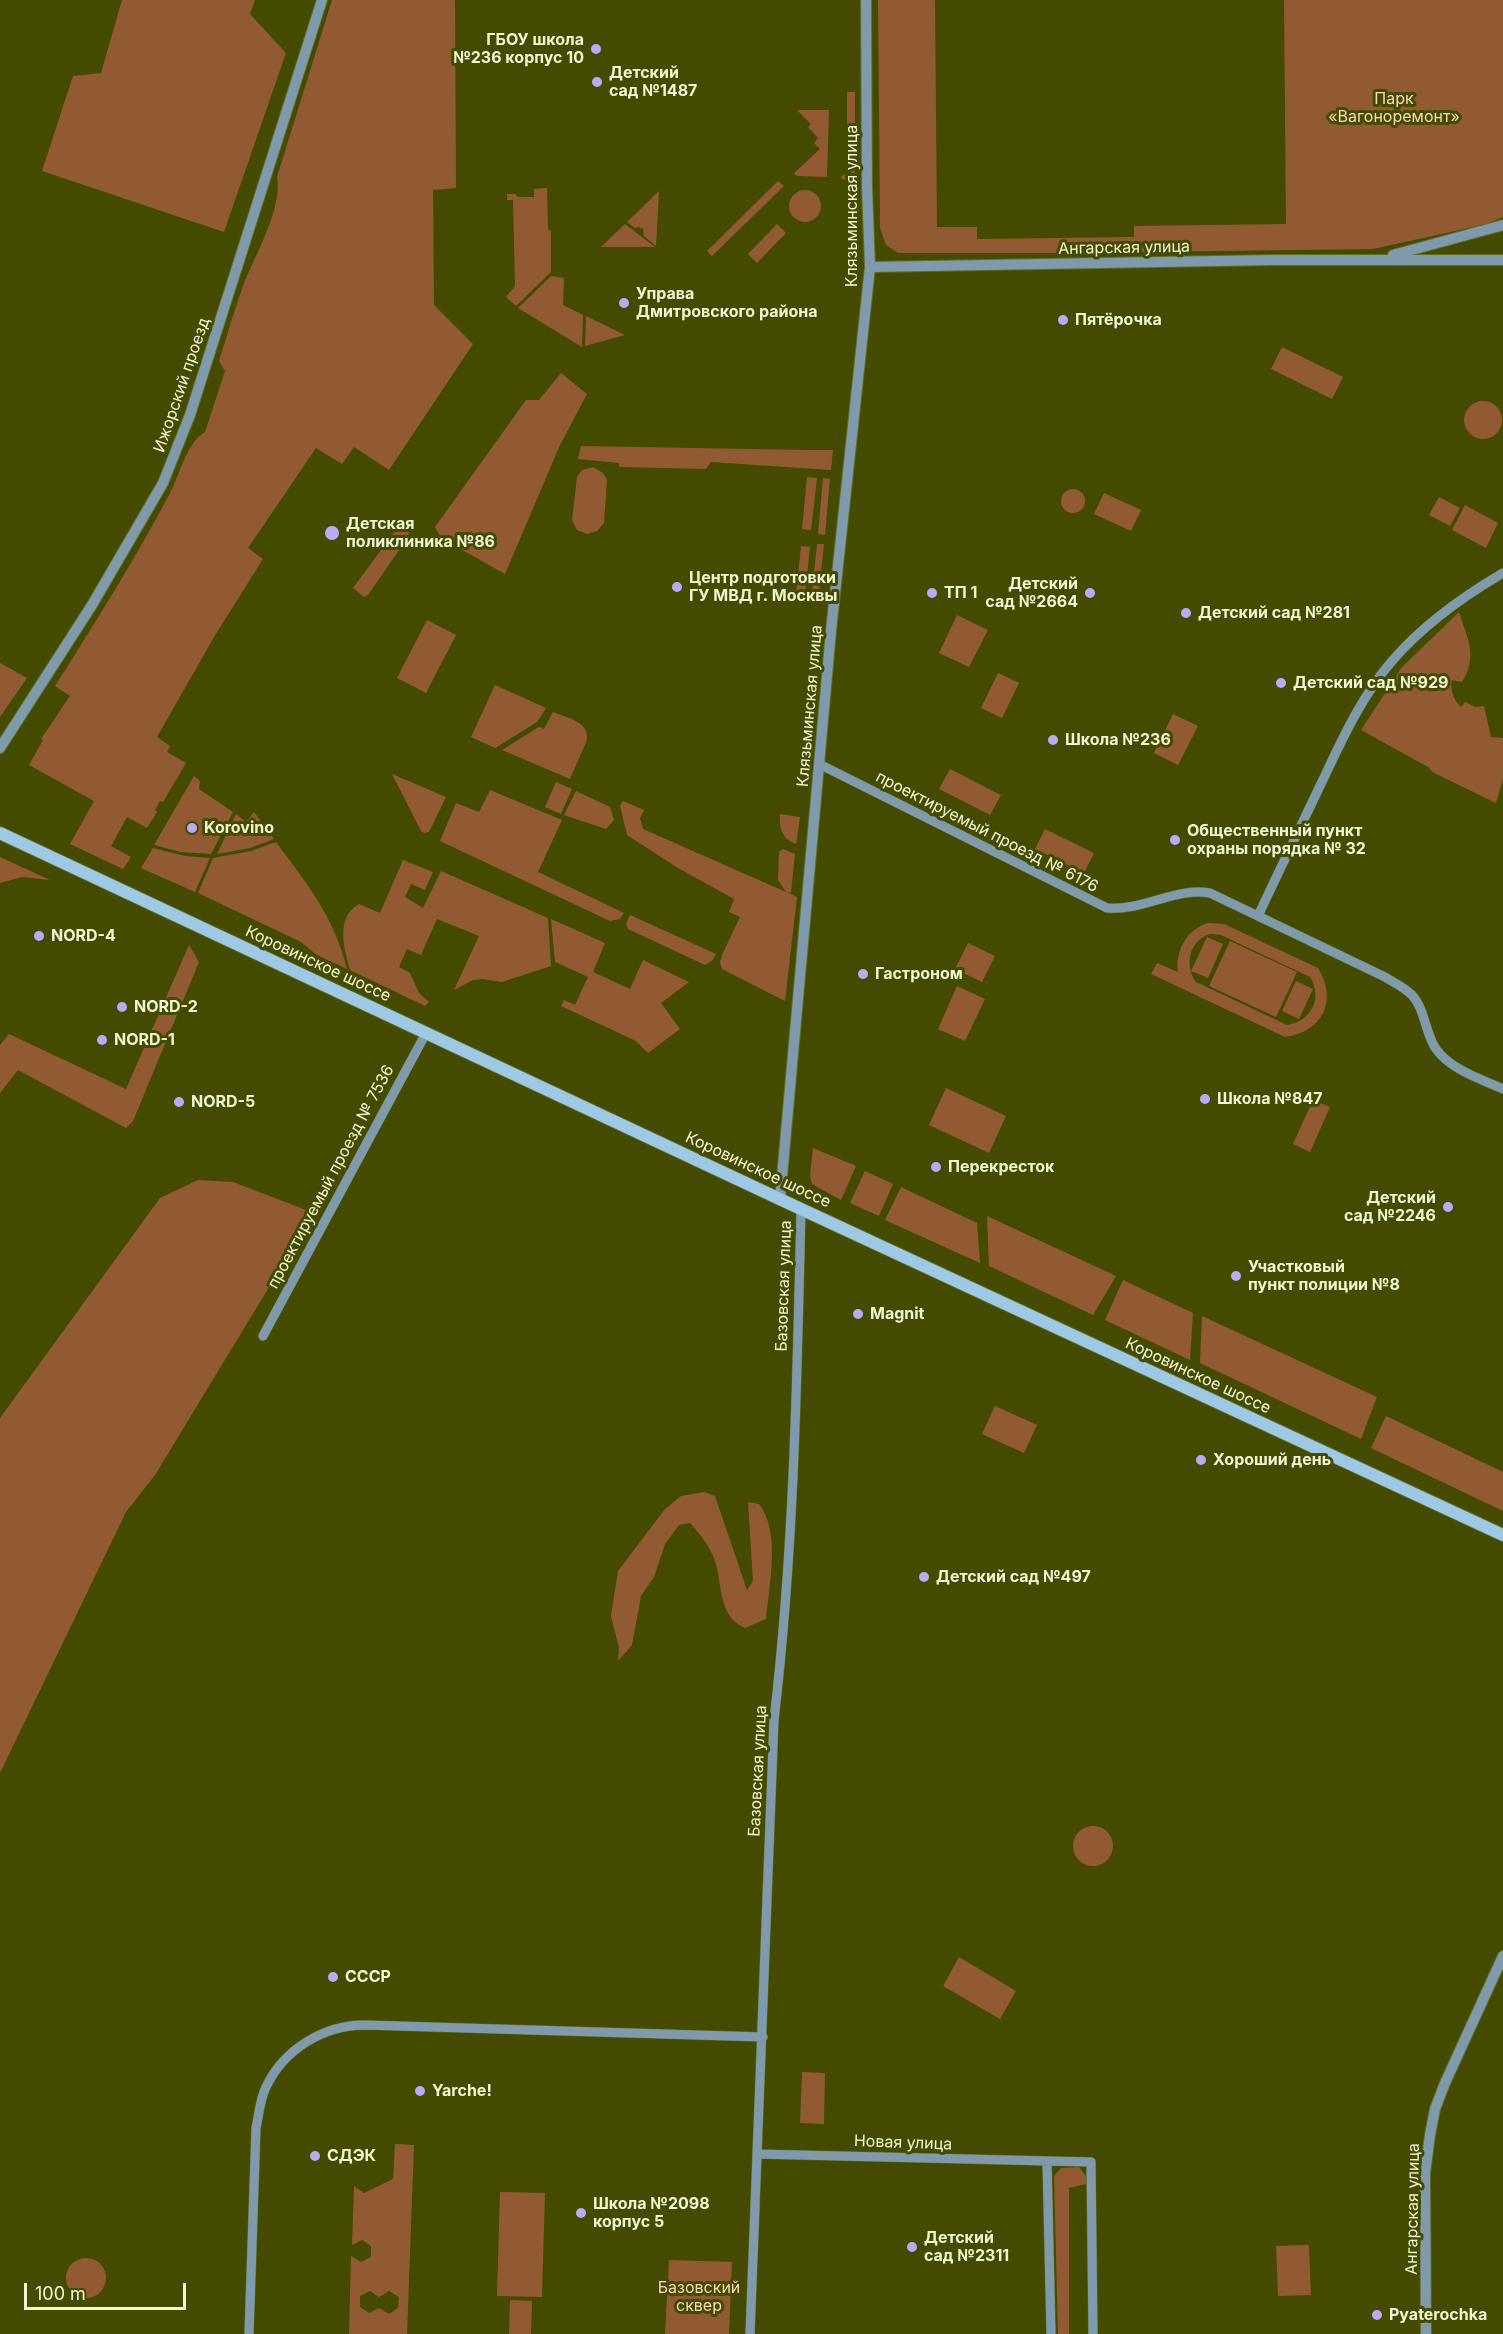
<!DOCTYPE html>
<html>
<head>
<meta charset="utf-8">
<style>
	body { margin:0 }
	#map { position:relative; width:1503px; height:2334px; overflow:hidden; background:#444b01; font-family:Inter,sans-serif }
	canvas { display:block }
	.scale { position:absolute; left:24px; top:2283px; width:162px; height:27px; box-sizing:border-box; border:3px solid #f0f6d4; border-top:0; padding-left:8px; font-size:18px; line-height:21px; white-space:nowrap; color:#f0f6d4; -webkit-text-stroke:4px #444b01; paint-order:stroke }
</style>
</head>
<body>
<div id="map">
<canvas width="1503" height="2334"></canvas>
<div class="scale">100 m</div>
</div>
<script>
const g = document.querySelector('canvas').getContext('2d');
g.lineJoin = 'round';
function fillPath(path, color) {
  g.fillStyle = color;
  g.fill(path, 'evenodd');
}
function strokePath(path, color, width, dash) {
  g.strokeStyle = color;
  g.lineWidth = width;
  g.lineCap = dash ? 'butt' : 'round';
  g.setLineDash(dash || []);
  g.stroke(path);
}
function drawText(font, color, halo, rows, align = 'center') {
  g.font = font + ' Inter,sans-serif';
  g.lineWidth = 6;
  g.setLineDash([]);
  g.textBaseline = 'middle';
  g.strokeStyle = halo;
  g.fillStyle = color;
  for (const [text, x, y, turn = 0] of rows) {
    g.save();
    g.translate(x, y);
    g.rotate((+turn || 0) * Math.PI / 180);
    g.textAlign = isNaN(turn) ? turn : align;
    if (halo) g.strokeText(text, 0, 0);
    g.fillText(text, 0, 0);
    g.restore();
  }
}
fillPath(new Path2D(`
	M122 0H255L250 14 286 53 224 232 42 171 73 76 101 73Z
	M332 0H455L456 188 433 190 434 305 473 344 389 470 354 447 342 464 316 448 248 548 263 559 214 637 157 737 170 746 167 752 186 763 163 802 160 801 155 810 157 812 147 828 127 817 111 846 131 857 123 869 70 844 94 801 29 765 43 740 41 739 70 696 55 686C95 623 134 561 169 495 180 475 186 443 205 432L225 371 219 361C227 336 234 311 243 286 254 257 283 208 277 177Z
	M878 0H935L937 227H977V239L1134 237V226L1286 224 1284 0H1503V217L1487 224 1373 249 1064 253H898L886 245 880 228Z
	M847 92H855V180L853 176H845V180L841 178 843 175 851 174V145L847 144Z
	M797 110H829L827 177 797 176 794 173 820 149 814 143 818 138 808 127 811 124Z
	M778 181 784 186 712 256 707 251Z
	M547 188 548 229 551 231V272L516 306 506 297 515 286 513 200H507V194H515L518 197H534V189Z
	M789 206a16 16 0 1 1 32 0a16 16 0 1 1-32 0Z
	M659 191 656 246 644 236 643 229 639 227 635 228 627 222Z
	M625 224 655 247H601Z
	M777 224 786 233 757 263 748 254Z
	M551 276 564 278 563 305 583 315 582 347 518 308Z
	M586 316 625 335 585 346Z
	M1282 347 1343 377 1332 399 1271 369Z
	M561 373 587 394 560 445 505 574 441 538 435 527 526 400H539Z
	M1464 420a19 19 0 1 1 38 0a19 19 0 1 1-38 0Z
	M581 446 807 450H833L831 470 711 462 706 469 619 467V463L578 459Z
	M593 467 603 473 607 480 604 523 597 531 587 534 577 530 572 520 577 477 582 470Z
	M807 477 817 478 811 530 802 529Z
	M823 478 830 479 825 535 818 534Z
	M1061 501a12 12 0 1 1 24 0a12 12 0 1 1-24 0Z
	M1104 493 1141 510 1131 531 1094 514Z
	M1439 497 1460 508 1450 526 1429 515Z
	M1465 505 1498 523 1486 548 1452 530Z
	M401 523 409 529 408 537 368 595 364 597 353 588Z
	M817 544H824L818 601 811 600Z
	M801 546 810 547 805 594 796 593Z
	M1459 612C1468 640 1478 656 1462 682L1452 680C1450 689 1453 700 1461 707L1465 702 1475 707 1484 706 1491 737 1503 738V779L1496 803 1434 773 1428 767 1361 730 1402 667Z
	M957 615 988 630 969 667 939 653Z
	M427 620 456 635 426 693 397 678Z
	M0 663 27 678 0 717Z
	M998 673 1019 683 1002 718 981 708Z
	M495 685 546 708 537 722 495 748 471 737Z
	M553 712C567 718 589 721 587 740L570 779 502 750 539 727 544 729Z
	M1173 714 1198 726 1178 765 1154 753Z
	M950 769 1001 795 990 815 939 789Z
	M392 774 446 797 429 832 424 833 421 831Z
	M194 776 200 781 199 789 233 812 211 854 181 852 154 845Z
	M556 782 572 789 561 814 545 807Z
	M490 790 562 820 538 872 624 913 620 919 610 921 440 841 456 803 479 812Z
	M576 791 610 807 614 820 606 829 564 815Z
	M623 801 644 810 640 818 643 829 786 892 778 880 779 852 783 849 795 854 791 893 787 892 797 897 785 1001 722 969 720 962 722 955 740 917 729 912 734 899 678 868 627 835 620 806Z
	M254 812 274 839 250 848 217 854 236 814 246 822Z
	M780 814 800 817 796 844C782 839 779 828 780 814Z
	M1045 829 1094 853 1084 873 1035 849Z
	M276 842C307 884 334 916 347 969L317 955 301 942 198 893 213 858 251 851Z
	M153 848 185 856 210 858 195 892 141 868Z
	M0 857 50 880 22 877 0 883Z
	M403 860 433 872 425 890 411 884 405 897 423 908 441 871 548 918 551 966 502 982 483 979 473 980 454 990 479 936 437 919 421 955 407 949 399 967 410 973 419 993 429 1002 425 1006 350 970C344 949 335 917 359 904L380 913Z
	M630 915 716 954 713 960 705 965 628 929 626 924Z
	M551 919 605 943 593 972 630 989 643 960 689 982 661 1003 680 1029 648 1053 636 1041 561 1006 564 1000 575 1005 588 977 555 962Z
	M1208 923 1224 924 1318 968C1338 1000 1323 1032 1285 1037L1151 974 1157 963 1178 972C1175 951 1187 929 1208 923ZM1210 934 1221 935 1310 977C1323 998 1312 1021 1287 1025L1196 982C1184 966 1189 940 1210 934Z
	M1207 937 1223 944 1208 978 1191 971Z
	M1230 941 1297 972 1276 1017 1209 986Z
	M968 943 995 956 982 982 955 969Z
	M189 945 199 962 133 1121 126 1128 18 1070 0 1093V1045L9 1034 126 1089Z
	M1296 981 1313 989 1299 1019 1282 1011Z
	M957 986 985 999 965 1041 938 1029Z
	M946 1088 1006 1116 989 1153 929 1125Z
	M1313 1100 1330 1107 1310 1152 1293 1144Z
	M813 1148 856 1166 841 1200 812 1184 810 1176Z
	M865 1171 893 1184 879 1216 850 1203Z
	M198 1180 233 1182 314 1213 155 1475 126 1512 0 1773V1418L160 1198Z
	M901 1187 977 1223 980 1263 885 1220Z
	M987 1216 1116 1276 1093 1315 989 1266Z
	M1123 1280 1193 1313 1190 1360 1105 1320Z
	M1202 1316 1377 1397 1361 1439 1200 1363Z
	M995 1406 1037 1425 1024 1453 982 1434Z
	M1386 1416 1503 1472V1511L1371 1448Z
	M704 1492 715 1496 747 1590 753 1581 748 1502 759 1504C781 1532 769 1585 766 1619L745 1628C717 1616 723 1583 714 1558 708 1544 700 1534 690 1523L679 1525 665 1544 654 1577 641 1596 632 1645 618 1661 619 1648 611 1616 618 1571 665 1509 681 1496Z
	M1073 1846a20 20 0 1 1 40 0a20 20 0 1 1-40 0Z
	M959 1957 1016 1991 1000 2019 943 1986Z
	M802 2072 825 2073 824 2124 800 2123Z
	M395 2144 414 2145 407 2334H349L351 2256 361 2262 371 2257V2246L362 2240 352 2245 354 2186 364 2193 393 2179ZM370 2291 379 2297 389 2291 399 2297 398 2308 389 2314 379 2308 369 2313 360 2307V2296Z
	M1079 2167 1086 2176V2184L1069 2188V2334H1058L1054 2176 1061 2168Z
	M500 2192 545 2193 542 2297 497 2296Z
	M1309 2245 1311 2295 1278 2296 1276 2246Z
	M66 2278a20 20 0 1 1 40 0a20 20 0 1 1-40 0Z
	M669 2260 732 2262 729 2334H665Z
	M510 2300 532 2301 531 2334H509Z`), '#925a32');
const minor = new Path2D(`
	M819 764 1107 908C1143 911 1176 887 1210 893L1385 977C1393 982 1404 987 1412 995 1425 1009 1425 1033 1436 1049 1451 1070 1481 1079 1503 1089
	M1258 916C1278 873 1299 830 1319 788 1340 744 1360 698 1392 661 1423 625 1462 597 1503 573
	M263 1336 426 1033
	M757 2154 1091 2162 1093 2334
	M1047 2162 1051 2334
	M249 2334 256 2128C259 2114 260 2099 266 2087 284 2049 324 2025 365 2025L763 2037
	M750 2334 774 1720C794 1550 797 1380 801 1209`);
const tertiary = new Path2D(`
	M1393 255 1503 225
	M870 267 1274 260H1503
	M0 748 92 605 163 483 190 415 322 0
	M780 1199 831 631 870 267 867 188 866 0
	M1426 2334 1425 2173 1430 2135 1435 2109 1445 2083 1503 1956`);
const secondary = new Path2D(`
	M0 833 801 1209 1503 1535`);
strokePath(minor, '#636a27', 10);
strokePath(tertiary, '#636a27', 12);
strokePath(secondary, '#636a27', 14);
strokePath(minor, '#7e9aab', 9);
strokePath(tertiary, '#7e9aab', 10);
strokePath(secondary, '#9dc9e4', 12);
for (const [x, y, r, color] of [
	[596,49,6,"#bda9f5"],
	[597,82,6,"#bda9f5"],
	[624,303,6,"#bda9f5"],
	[1063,320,6,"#bda9f5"],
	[332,533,8,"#bda9f5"],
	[677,587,6,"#bda9f5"],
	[932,593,6,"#bda9f5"],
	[1090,593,6,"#bda9f5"],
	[1186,613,6,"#bda9f5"],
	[1281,683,6,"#bda9f5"],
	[1053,740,6,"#bda9f5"],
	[192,828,6,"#bda9f5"],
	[1175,840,6,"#bda9f5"],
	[39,936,6,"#bda9f5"],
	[863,974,6,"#bda9f5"],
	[122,1007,6,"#bda9f5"],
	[102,1040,6,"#bda9f5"],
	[1205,1099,6,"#bda9f5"],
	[179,1102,6,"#bda9f5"],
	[936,1167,6,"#bda9f5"],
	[1448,1207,6,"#bda9f5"],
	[1236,1276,6,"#bda9f5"],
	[858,1314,6,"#bda9f5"],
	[1201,1460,6,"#bda9f5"],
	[924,1577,6,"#bda9f5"],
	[333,1977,6,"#bda9f5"],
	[420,2091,6,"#bda9f5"],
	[315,2156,6,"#bda9f5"],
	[581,2213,6,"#bda9f5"],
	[912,2247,6,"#bda9f5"],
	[1377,2315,6,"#bda9f5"]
]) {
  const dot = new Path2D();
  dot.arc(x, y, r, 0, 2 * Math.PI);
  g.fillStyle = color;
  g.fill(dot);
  strokePath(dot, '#444b01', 2);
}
drawText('bold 16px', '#f0f6d4', '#444b01', [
	["ГБОУ школа",584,40,"right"],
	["№236 корпус 10",584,58,"right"],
	["Детский",609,73],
	["сад №1487",609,91],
	["Управа",636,294],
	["Дмитровского района",636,312],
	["Пятёрочка",1075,320],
	["Детская",346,524],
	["поликлиника №86",346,542],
	["Центр подготовки",689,578],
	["ГУ МВД г. Москвы",689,596],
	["Детский",1078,584,"right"],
	["сад №2664",1078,602,"right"],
	["ТП 1",944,593],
	["Детский сад №281",1198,613],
	["Детский сад №929",1293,683],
	["Школа №236",1065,740],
	["Korovino",204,828],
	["Общественный пункт",1187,831],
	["охраны порядка № 32",1187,849],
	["NORD-4",51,936],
	["Гастроном",875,974],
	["NORD-2",134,1007],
	["NORD-1",114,1040],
	["Школа №847",1217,1099],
	["NORD-5",191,1102],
	["Перекресток",948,1167],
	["Детский",1436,1198,"right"],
	["сад №2246",1436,1216,"right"],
	["Участковый",1248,1267],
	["пункт полиции №8",1248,1285],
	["Magnit",870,1314],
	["Хороший день",1213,1460],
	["Детский сад №497",936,1577],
	["СССР",345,1977],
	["Yarche!",432,2091],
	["СДЭК",327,2156],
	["Школа №2098",593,2204],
	["корпус 5",593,2222],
	["Детский",924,2238],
	["сад №2311",924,2256],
	["Pyaterochka",1389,2315]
], 'left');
drawText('16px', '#fbd7bf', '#444b01', [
	["Парк",1394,99],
	["«Вагоноремонт»",1394,117],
	["Базовский",699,2288],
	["сквер",699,2306]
]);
drawText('16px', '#f0f6d4', '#444b01', [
	["Клязьминская улица",852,206,-90],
	["Ангарская улица",1124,248,-1],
	["Ижорский проезд",182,385,-71],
	["Клязьминская улица",810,706,-85],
	["проектируемый проезд № 6176",987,832,27],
	["Коровинское шоссе",318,964,25],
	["Коровинское шоссе",758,1170,25],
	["проектируемый проезд № 7536",331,1177,-62],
	["Базовская улица",784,1286,-88],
	["Коровинское шоссе",1198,1376,25],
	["Базовская улица",758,1771,-87],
	["Новая улица",903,2143,2],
	["Ангарская улица",1413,2209,-89]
]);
</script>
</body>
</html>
